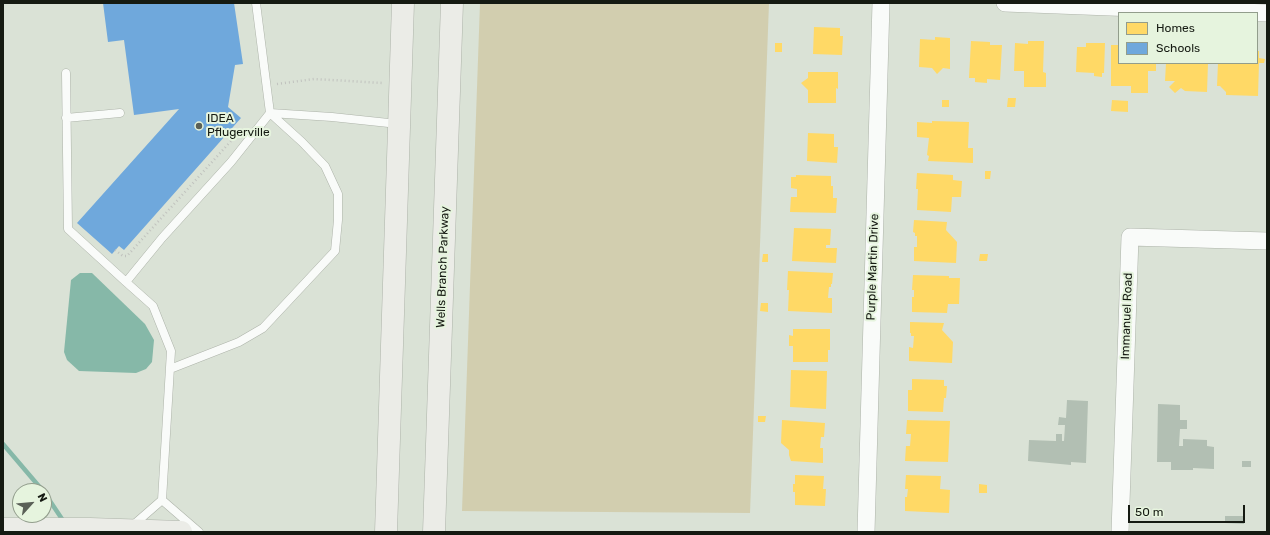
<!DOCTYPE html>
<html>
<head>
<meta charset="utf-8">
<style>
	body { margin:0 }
	#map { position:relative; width:1270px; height:535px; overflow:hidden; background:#dae2d6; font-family:Rubik,sans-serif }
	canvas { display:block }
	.frame { position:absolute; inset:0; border:4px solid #151a12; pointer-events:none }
	.legend { position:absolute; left:1118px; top:12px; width:140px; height:52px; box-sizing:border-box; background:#e6f4de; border:1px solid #929d8c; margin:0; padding:5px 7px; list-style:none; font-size:12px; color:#151a12 }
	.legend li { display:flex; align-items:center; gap:8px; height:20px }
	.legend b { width:20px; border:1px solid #929d8c }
	.north { position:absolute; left:12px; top:483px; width:40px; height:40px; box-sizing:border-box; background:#e6f4de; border:1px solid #929d8c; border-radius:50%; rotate:63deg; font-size:11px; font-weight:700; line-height:16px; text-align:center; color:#151a12 }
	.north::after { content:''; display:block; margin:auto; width:14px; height:18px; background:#5a6057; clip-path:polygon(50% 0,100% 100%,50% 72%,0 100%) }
	.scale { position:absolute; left:1128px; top:505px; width:117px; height:18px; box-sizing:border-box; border:2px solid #151a12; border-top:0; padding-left:5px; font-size:12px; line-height:14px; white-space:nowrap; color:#151a12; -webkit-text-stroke:3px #e6f4de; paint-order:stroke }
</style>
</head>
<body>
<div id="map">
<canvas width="1270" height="535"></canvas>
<div class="frame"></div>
<ul class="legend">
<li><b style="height:11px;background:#ffd966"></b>Homes</li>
<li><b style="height:11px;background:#6fa8dc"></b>Schools</li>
</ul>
<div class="north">N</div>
<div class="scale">50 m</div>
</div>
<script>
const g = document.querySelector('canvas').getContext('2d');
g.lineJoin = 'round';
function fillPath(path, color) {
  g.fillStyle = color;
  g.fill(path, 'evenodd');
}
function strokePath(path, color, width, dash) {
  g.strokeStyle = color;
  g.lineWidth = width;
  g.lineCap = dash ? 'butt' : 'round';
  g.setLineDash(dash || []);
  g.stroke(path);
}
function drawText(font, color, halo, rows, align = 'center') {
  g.font = font + ' Rubik,sans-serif';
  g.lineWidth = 4;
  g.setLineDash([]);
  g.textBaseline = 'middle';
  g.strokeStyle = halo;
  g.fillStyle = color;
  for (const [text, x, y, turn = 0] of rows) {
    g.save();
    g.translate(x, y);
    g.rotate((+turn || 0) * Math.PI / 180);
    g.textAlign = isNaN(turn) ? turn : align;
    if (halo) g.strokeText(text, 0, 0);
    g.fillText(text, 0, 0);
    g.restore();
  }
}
fillPath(new Path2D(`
	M480 3H769L750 513 462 511Z`), '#d2ceaf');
fillPath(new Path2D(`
	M80 273H92L145 324 154 340 152 362 146 369 136 373 79 371 67 360 64 352 71 280Z`), '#86b8a8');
fillPath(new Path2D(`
	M814 27 840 28V36H843L842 55 813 54Z
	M935 37 950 38V69L943 68 937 74 932 68 919 67 920 39 935 40Z
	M971 41 990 42V45H1002L1000 80 987 79V83L975 82V78H969Z
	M1028 41H1044L1043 72 1046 73V87H1024V71H1014L1015 43 1028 44Z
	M775 43H782V52H775Z
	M1086 43H1105L1104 73H1102V77L1094 76V73L1076 72 1077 47H1086Z
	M1111 45H1119V63H1156V71H1148V93H1131V86H1111Z
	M1257 51H1259V58L1265 59 1264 63H1259L1258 96 1226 95V92L1220 86H1217L1218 63H1257Z
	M1166 63H1208L1207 92 1185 91 1181 88 1175 93 1169 87 1175 81H1165Z
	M808 72H838V89L836 88V103H808V90L801 83 808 78Z
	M1008 98H1016L1015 107H1007Z
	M942 100H949V107H942Z
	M1112 100 1128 101V112L1111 111Z
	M932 121 969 122 968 148H973V163L928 161 929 156 927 155 929 138 917 137V122L932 123Z
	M808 133 834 134V147H838L837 163 807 161Z
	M985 171H991L990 179H985Z
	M917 173 953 175V180L962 181 961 197H952L951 212 917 210 918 189H916Z
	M796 175 831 176V186H833V198H837L836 213 790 212 791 197H797V189L791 188V177H796Z
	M914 220 947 222 946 230 957 242 956 263 914 261V247H917V236H915V233L913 232Z
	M794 228 831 229 830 245H826V248H837L836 263 792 261Z
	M763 254H768V262H762Z
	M980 254H988L987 261H979Z
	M788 271 833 273 832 284H831V287H829L828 298H832V313L788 311 789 290H787Z
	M913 275 949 276V278H960L959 304H948L947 313 912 312V297H914V290H912Z
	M761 303H768V312L760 311Z
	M910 322 944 323 942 330 953 342 952 363 909 361V347L913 348 914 336H911V333H910Z
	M793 329H830V350H828V362H793V346H789V335L793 336Z
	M791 370 827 371 826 409 790 407Z
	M912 379 944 380V386H947L946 398H944L943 412 908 411V390H912Z
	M758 416H766L765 422H758Z
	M782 420 825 423 824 437H821L820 448H823V463L791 461 789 455V450L781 443Z
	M907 420 950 421 948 462 905 461 906 446H910L911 434H906Z
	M795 475 824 476 823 489H826L825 506 795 505V492H793V484H795Z
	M906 475 941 476 940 489 950 490 949 513 905 511V497H907L908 489H905Z
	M979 484 987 485V493H979Z`), '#ffd966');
fillPath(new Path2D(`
	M103 3H234L243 64 235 65 228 107 241 118 124 250 119 246 112 254 77 223 179 109 134 115 124 40 108 42Z`), '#6fa8dc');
strokePath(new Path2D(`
	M3 444 43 491
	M44 492 64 522`), '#86b8a8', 4.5);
fillPath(new Path2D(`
	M1067 400 1088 401 1086 463 1071 462V465L1028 461 1029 440 1056 441V434H1062V441H1064L1065 425H1058L1059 417 1066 418Z
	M1158 404 1180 405V420H1187V429H1180L1179 446H1183V439L1207 440V446L1214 447V469L1193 468V470H1171V462H1157Z
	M1242 461H1251V467H1242Z
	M1225 516H1244V524L1225 523Z`), '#b2bfb3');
const lane = new Path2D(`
	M256 3 270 113 332 117 398 124
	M66 73 68 229 126 282
	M66 118 120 113
	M162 500 199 532
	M131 527 162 500 171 351 153 306 126 282 162 238 231 162 270 113 302 142 325 166 338 194V220L335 251 263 328 239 342 170 369`);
const street = new Path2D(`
	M1005 3 1267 13
	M866 532 881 3
	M1120 532 1130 237 1267 241`);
const secondary = new Path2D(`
	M3 529H90L181 532
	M386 532 403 3
	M434 532 452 3`);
strokePath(lane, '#adb3a9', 9);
strokePath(street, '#adb3a9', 18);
strokePath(secondary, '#adb3a9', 23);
strokePath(new Path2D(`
	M277 84 314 79 383 83
	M115 250 123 256H127L231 141`), '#c0c2be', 2.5, [1, 3]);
strokePath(lane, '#f9fbf9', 8);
strokePath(street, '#f9fbf9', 17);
strokePath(secondary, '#ebece7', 22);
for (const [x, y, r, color] of [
	[199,126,4,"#5a6057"]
]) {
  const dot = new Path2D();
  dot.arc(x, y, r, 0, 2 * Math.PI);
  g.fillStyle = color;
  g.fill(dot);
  strokePath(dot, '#e6f4de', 1.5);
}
drawText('12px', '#151a12', '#e6f4de', [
	["IDEA",207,119],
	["Pflugerville",207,133]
], 'left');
drawText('12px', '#151a12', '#e6f4de', [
	["Wells Branch Parkway",443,267,-88],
	["Purple Martin Drive",873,267,-88],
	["Immanuel Road",1127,316,-88]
]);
</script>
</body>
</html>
